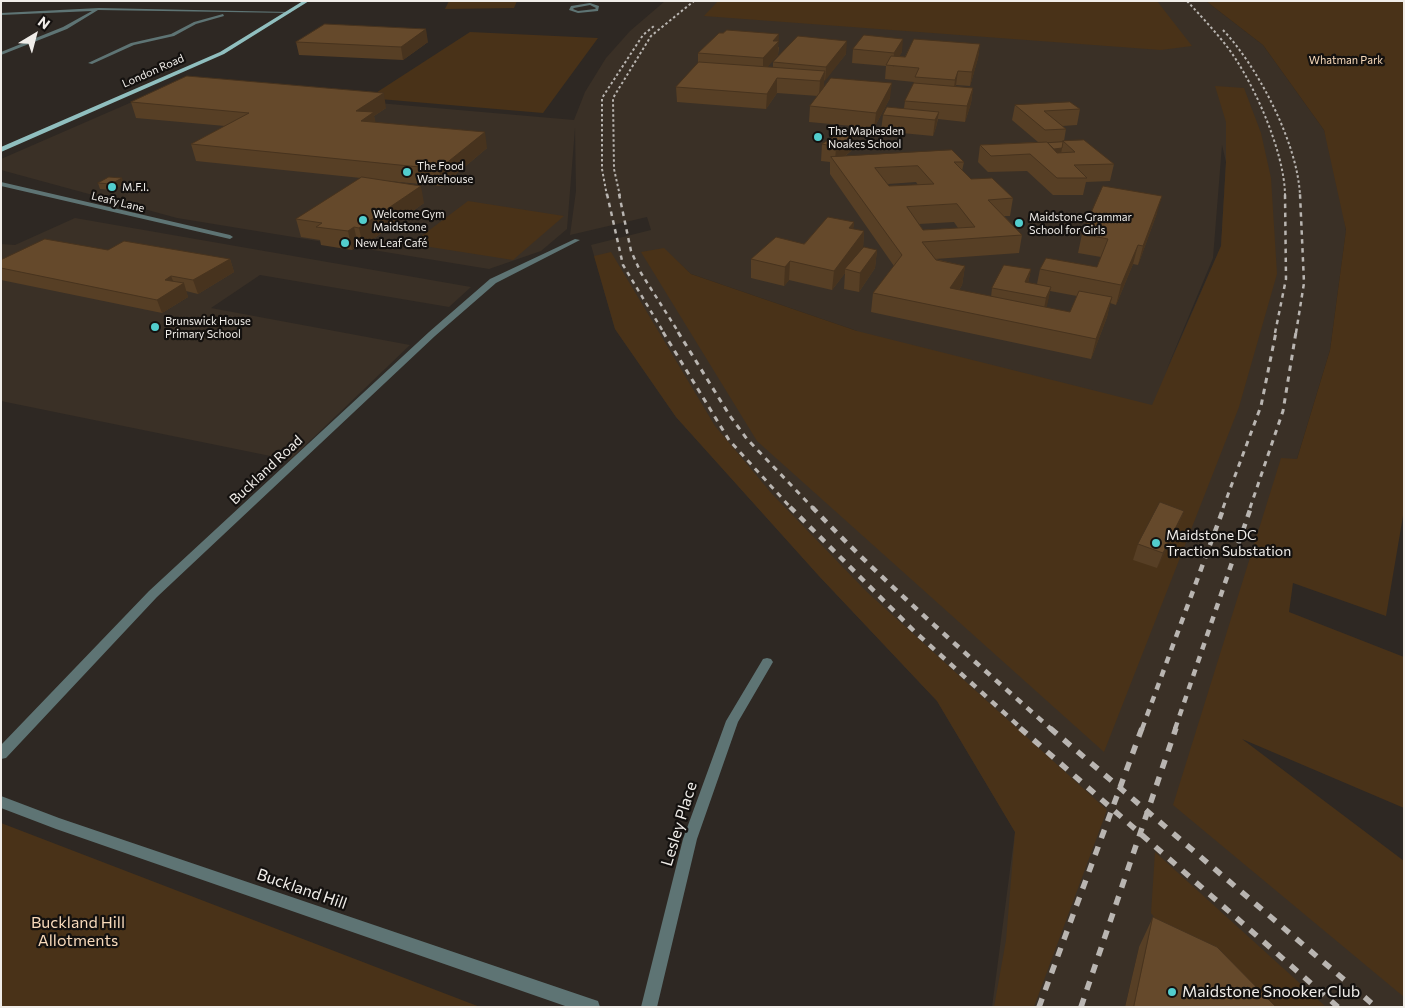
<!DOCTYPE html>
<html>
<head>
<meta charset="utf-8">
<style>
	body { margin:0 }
	#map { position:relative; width:1405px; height:1008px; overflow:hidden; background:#2e2823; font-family:Commissioner,sans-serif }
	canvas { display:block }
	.frame { position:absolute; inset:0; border:2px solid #f0ede9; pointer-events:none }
	.north { position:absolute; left:10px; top:10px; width:50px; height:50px; -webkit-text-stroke:4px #14110f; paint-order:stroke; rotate:37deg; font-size:14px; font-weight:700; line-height:20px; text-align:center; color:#f0ede9 }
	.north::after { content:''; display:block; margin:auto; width:18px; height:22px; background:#f0ede9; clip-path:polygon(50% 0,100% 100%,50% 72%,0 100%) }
</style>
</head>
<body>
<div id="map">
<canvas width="1405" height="1008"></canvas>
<div class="frame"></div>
<div class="north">N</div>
</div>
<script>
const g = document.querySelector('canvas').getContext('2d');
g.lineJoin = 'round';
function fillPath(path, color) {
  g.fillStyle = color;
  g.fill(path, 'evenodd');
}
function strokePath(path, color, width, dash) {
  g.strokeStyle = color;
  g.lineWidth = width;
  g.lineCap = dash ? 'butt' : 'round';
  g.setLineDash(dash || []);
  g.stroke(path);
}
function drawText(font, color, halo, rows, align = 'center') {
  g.font = font + ' Commissioner,sans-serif';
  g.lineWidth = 4.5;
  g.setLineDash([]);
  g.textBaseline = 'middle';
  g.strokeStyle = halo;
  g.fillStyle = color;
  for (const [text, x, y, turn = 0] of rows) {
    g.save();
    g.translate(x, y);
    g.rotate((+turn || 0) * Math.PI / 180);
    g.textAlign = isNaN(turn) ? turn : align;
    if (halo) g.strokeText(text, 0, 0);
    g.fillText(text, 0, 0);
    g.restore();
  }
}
fillPath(new Path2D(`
	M665 1H1206L1263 45 1324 130 1337 169 1346 231 1330 350 1297 459 1225 747 1404 886V1007H1231L1139 947 1125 1007H992L1015 832 937 701 819 576 676 417 615 329 591 245 651 230 647 217 570 235 576 191 575 128 567 229 541 251 489 269 177 218 1 170V159L171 85 574 120 585 92 606 58 630 31ZM1222 145 1226 162 1221 246 1166 371 1213 258ZM666 251 691 274 857 331 716 327Z
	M75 218 471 287 449 307 260 275 211 308 410 345 290 460 1 401V244L15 245Z`), '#3a3026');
fillPath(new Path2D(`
	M449 1H517L514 8 445 9Z
	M718 1H1157L1192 46 1161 50 704 16Z
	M1206 1H1404V510L1386 616 1293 583 1289 612 1404 657V808L1242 739 1404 861V997L1173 805 1281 458 1297 459 1330 350 1346 230 1324 130 1263 45Z
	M470 32 598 38 543 113 368 98Z
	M1215 86 1244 88 1261 133 1271 178 1277 274 1239 407 1104 752 757 441 641 252 664 248 691 274 857 331 1152 405 1221 246 1226 162V122Z
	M468 201 564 216 513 260 411 244Z
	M611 252 715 426 772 494 867 592 1107 810 1034 1007H994L1006 940 1015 832 937 701 819 576 676 417 615 329 594 256Z
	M1 823 480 1007H1Z
	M1155 852 1326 1007H1231L1200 977 1151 913Z`), '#493218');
fillPath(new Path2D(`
	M1 1H4L1 3Z
	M590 3 599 6 598 11 578 13 569 10 571 6ZM590 5 596 8 595 9 578 11 573 9 574 8Z
	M99 8 289 12 291 13 98 10 67 29 1 55V52L63 27 92 11 1 15V13Z
	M223 14 224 16 196 24 174 36 134 45 92 64 88 63 131 43 171 34 194 22Z
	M1 182 230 235 233 237 230 239 1 186Z
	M575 239 580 240 496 283 435 336 157 597 6 758 1 759V745L149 591 429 332 490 279Z
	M767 658 771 659 773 662 738 722 697 839 657 1007H641L683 839 726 721 763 659Z
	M1 796 59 818 592 999 598 1001 600 1007H568L56 829 1 808Z`), '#5e7474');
fillPath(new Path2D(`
	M303 1H309L224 54 1 152V147L220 52Z`), '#90bfbf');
strokePath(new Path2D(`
	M1187 1C1200 15 1213 29 1225 44 1252 78 1285 152 1285 196
	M1223 30C1258 67 1298 144 1300 196
	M607 196 602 169V98L643 35 654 26
	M620 196 614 169 613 98 651 36 694 1`), '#b9b5b1', 2, [2.5, 2.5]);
strokePath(new Path2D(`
	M607 194 623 265 664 333
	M619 194 631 251 641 273 679 333
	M1275 333 1286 279 1285 194
	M1296 333 1304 283 1300 194`), '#b9b5b1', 2.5, [4.5, 4.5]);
strokePath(new Path2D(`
	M663 332 729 440 791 508
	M678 332 730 416 747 439 813 508
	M1223 508 1261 406 1276 332
	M1250 508 1283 411 1296 332`), '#b9b5b1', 3, [5.5, 5.5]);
strokePath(new Path2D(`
	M790 507 914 631 1022 729
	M812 507C887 586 970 657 1051 729
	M1142 729 1224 507
	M1175 729 1251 507`), '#b9b5b1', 4.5, [7, 7]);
strokePath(new Path2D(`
	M1020 728 1338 1007
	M1050 728 1376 1007
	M1039 1007 1142 728
	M1081 1007 1176 728`), '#b9b5b1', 5.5, [9, 9]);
fillPath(new Path2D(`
	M296 42H428L403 60 299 55Z
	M980 44 978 58 970 86 956 85V87L973 88 971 103 965 122 938 119 936 127 933 136 881 131 883 115 904 108 905 101 914 82 885 79 886 66 852 63 853 49 902 52 899 56 905 57Z
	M779 47 778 55 767 67 773 68V62L846 54 824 81V86L821 91 890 98 874 128 809 122 810 106 818 96 777 93 766 109 677 102 676 87 698 63V53Z
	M131 102 386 108 374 116 375 122 487 148 442 186 377 180 424 203 363 246 358 245 352 250 321 245 320 240 301 237 296 219 361 178 196 161 191 144 225 126 136 118Z
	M1015 105 1080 109 1077 125 1062 126 1066 129 1064 141 1114 164 1110 181 1086 182 1083 195H1053L1027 171 988 172 978 162 980 145 1038 142 1012 120Z
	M853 135 851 151 845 156 964 162 962 171 971 179 1013 198 1010 216H1004L1022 235 1019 253 935 259 965 266 962 285 959 290 991 297 992 288 1031 269 1028 283 1037 284 1040 269 1097 267 1101 257 1078 253 1082 234 1157 213 1138 265 1133 264 1116 305 1110 303 1107 317 1091 359 871 312 873 293 894 266 830 174V162L821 161 822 144ZM916 182 918 185 889 186 888 184ZM954 222 958 228 923 230 919 224ZM1050 291 1077 296 1070 312 1046 308Z
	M98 183 124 184 113 190 100 189Z
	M854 222 853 229 864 231 863 248 877 250 875 268 859 292 844 289 845 273 832 290 789 280 784 286 751 278V259L804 244Z
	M108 250 230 259 234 272 198 294 186 291 188 297 162 313 1 280V260Z
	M1184 511 1178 526 1157 568 1133 560 1138 544Z
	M1153 917 1276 1007H1125L1139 947Z`), '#573f25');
fillPath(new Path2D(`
	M426 29 428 42 403 60 401 47Z
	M779 34 778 55 763 72V58L773 41Z
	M903 39 902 52 893 67 894 53Z
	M847 41 846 54 825 81 826 67Z
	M980 44 978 58 970 86 972 72Z
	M825 71 824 86 819 96 820 81Z
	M958 71 956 85 953 95 955 80Z
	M777 78V93L766 109 767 94Z
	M892 83 890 98 874 128 876 113Z
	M973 88 971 103 965 122 967 106Z
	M384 93 386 108 374 116 377 128 359 126 356 111Z
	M939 112 936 127 933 136 935 120Z
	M485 132 487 148 442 186 439 169Z
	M853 135 851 151 835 163 836 147Z
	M1062 148 1061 154 1049 149Z
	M122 178 124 184 113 190 111 184Z
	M421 186 424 203 363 246 359 228Z
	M1162 196 1157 213 1138 265 1143 246Z
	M854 222 852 240 849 228Z
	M354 227 358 245 352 250 348 231Z
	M864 231 863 249 845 269V273L832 290 834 271Z
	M1138 245 1133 264 1116 305 1121 285Z
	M877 250 875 268 859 292 860 273Z
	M230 259 234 272 198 294 193 280Z
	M790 261 789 280 784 286 785 267Z
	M965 266 962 285 947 308 950 288Z
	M1031 269 1027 288 1025 282Z
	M171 276 176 288 184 283 188 297 162 313 157 300 165 280Z
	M1051 287 1047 306 1042 318 1046 298Z
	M1112 297 1107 317 1091 359 1096 339Z
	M1184 511 1178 526 1157 568 1163 553Z`), '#47331e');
const building = new Path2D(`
	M325 24 426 29 401 47 296 42Z
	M727 30 779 34 773 41H779L763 58 698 53 719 33H723Z
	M864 35 903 39 894 53 853 49Z
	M798 36 847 41 826 67 773 62Z
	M914 39 980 44 972 72 958 71 955 80 915 77 919 68 886 65 891 56 905 57Z
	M699 62 825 71 820 81 777 78 767 94 676 87Z
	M187 76 384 93 356 111 374 112 361 121 485 132 439 169 191 144 249 113 131 102Z
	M831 78 892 83 876 113 810 106Z
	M914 83 973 88 967 106 905 101Z
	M1070 102 1080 109 1044 111 1066 129 1045 130 1015 105Z
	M887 107 939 112 935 120 883 115Z
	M840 133 853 135 836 147 822 144Z
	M1084 140 1114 164 1074 165 1087 178H1057L1030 154 991 156 980 145 1047 142 1057 153 1075 152 1063 141Z
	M1063 142 1062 148 1054 149 1048 143Z
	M952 150 964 162H954L971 179 992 178 1013 198 988 200 1022 235 922 242 936 260 965 266 950 288 1070 312 1079 291 1112 297 1096 339 873 293 902 255 831 157ZM918 166 934 184 889 186 875 168ZM957 204 975 227 923 230 907 207Z
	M109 177 122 178 111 184 98 183Z
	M362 177 421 186 359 228 354 227 348 231 316 227 322 223 296 219Z
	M1103 186 1162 196 1143 246 1138 245 1121 285 1040 269 1046 258 1097 267 1108 239 1082 234Z
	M828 217 854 222 849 228 864 231 834 271 790 261 785 267 751 259 776 237 804 244Z
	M45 239 108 250 124 241 230 259 193 280 171 276 165 280 184 283 157 300 1 268V260Z
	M864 247 877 250 860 273 845 269Z
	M1004 265 1031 269 1025 282 1051 287 1046 298 992 288Z
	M1160 502 1184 511 1163 553 1138 544Z
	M1153 917 1217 947 1276 1007H1134Z`);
fillPath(building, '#65492b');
strokePath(building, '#47331e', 1);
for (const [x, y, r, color] of [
	[818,137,5,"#52cdcd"],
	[407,172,5,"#52cdcd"],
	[112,187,5,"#52cdcd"],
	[363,220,5,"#52cdcd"],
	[1019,223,5,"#52cdcd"],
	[345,243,5,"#52cdcd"],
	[155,327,5,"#52cdcd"],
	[1156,543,5,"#52cdcd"],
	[1172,992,5,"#52cdcd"]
]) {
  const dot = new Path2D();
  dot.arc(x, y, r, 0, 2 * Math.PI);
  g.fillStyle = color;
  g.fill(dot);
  strokePath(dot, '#14110f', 2);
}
drawText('11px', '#f8dabb', '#14110f', [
	["Whatman Park",1346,60]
]);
drawText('11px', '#f0ede9', '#14110f', [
	["London Road",153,71,-24],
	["Leafy Lane",118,202,14]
]);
drawText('11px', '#f0ede9', '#14110f', [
	["The Maplesden",828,131],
	["Noakes School",828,144],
	["The Food",417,166],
	["Warehouse",417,179],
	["M.F.I.",122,187],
	["Welcome Gym",373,214],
	["Maidstone",373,227],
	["Maidstone Grammar",1029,217],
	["School for Girls",1029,230],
	["New Leaf Café",355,243],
	["Brunswick House",165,321],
	["Primary School",165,334]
], 'left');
drawText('14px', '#f0ede9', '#14110f', [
	["Buckland Road",266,470,-43]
]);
drawText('14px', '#f0ede9', '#14110f', [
	["Maidstone DC",1166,535],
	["Traction Substation",1166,551]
], 'left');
drawText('16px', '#f0ede9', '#14110f', [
	["Lesley Place",679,824,-73],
	["Buckland Hill",302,889,19]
]);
drawText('16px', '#f8dabb', '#14110f', [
	["Buckland Hill",78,923],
	["Allotments",78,941]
]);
drawText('16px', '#f0ede9', '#14110f', [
	["Maidstone Snooker Club",1182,992]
], 'left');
</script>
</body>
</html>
